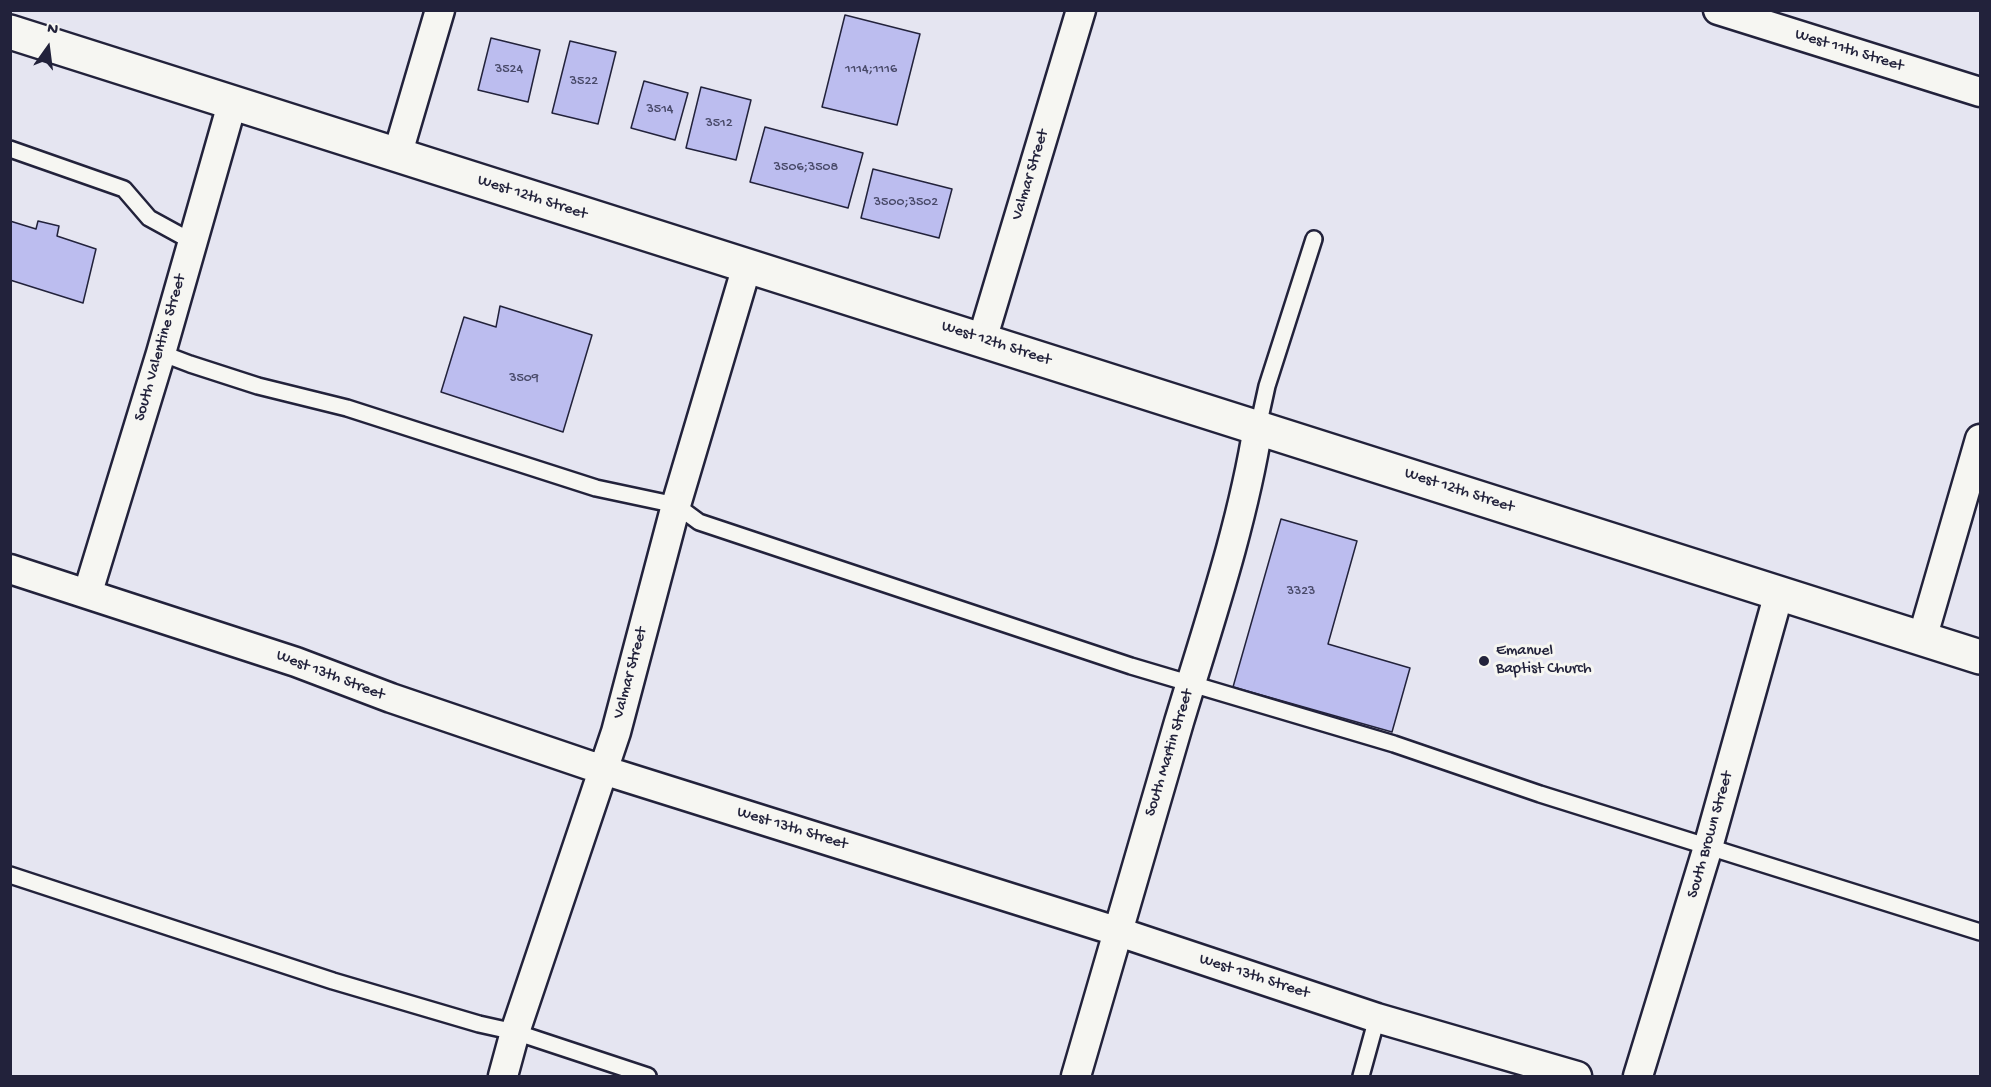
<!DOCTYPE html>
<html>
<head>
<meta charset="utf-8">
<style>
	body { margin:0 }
	#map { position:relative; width:1991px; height:1087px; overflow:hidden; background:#e5e5f1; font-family:"Gochi Hand",sans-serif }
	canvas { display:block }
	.frame { position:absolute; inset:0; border:12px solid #22223b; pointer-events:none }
	.north { position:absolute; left:18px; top:18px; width:60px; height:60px; -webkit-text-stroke:4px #f6f6f2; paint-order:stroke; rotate:14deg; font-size:16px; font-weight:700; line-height:24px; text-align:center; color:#22223b }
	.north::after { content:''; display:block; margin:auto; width:21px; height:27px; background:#22223b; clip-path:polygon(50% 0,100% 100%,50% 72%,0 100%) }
</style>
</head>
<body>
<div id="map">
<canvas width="1991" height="1087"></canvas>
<div class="frame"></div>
<div class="north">N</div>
</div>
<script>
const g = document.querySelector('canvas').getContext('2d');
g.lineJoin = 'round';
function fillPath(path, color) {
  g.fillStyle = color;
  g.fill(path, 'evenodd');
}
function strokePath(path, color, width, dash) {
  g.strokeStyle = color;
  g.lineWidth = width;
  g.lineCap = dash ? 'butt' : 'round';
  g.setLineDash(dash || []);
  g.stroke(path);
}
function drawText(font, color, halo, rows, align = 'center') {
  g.font = font + ' "Gochi Hand",sans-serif';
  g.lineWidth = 6;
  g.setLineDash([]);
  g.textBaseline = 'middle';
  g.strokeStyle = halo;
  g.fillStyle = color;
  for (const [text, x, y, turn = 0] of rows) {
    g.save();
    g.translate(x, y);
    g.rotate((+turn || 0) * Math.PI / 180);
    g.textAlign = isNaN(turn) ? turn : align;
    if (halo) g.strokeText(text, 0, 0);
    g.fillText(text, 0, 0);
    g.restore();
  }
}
const building = new Path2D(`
	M845 15 920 34 897 125 822 107Z
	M491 38 540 50 528 102 478 90Z
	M570 41 616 52 598 124 552 113Z
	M644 81 688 93 675 140 631 128Z
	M701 87 751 100 736 160 686 148Z
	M765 127 863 153 848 208 750 182Z
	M873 169 952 189 939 238 861 218Z
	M10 221 36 229 38 221 59 226 57 236 96 249 83 303 10 280Z
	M500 306 592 335 563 432 441 392 464 317 496 327Z
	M1281 519 1357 541 1328 644 1410 668 1392 732 1233 687Z`);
fillPath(building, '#bcbdef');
strokePath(building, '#22223b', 1.5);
const lane = new Path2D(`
	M10 149 124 189 149 218 191 241
	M161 353 190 364 258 386 347 408 596 488 676 505 699 522 1131 666 1394 744 1540 794 1980 932
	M1258 427 1267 386 1314 239
	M10 875 333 981 479 1024 515 1032 648 1076
	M1361 1076 1377 1018`);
const street = new Path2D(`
	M1718 10 1980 92
	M397 156 440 10
	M982 340 1081 10
	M10 569 296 662 391 698 603 770 1116 931 1377 1018 1577 1076
	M88 592 161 353 232 104
	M1922 639 1980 439
	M503 1076 515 1032 616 732 676 505 747 266
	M1076 1076C1110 958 1144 840 1179 722 1208 626 1242 527 1258 427
	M1638 1076 1708 847 1779 593`);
const secondary = new Path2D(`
	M10 32 1980 657`);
strokePath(lane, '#22223b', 20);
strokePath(street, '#22223b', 33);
strokePath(secondary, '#22223b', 38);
strokePath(lane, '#f6f6f2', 15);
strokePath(street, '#f6f6f2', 28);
strokePath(secondary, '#f6f6f2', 33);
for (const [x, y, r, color] of [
	[1484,661,6,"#22223b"]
]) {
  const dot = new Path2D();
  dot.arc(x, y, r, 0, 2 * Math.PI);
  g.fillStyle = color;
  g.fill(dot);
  strokePath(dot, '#f6f6f2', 2);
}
drawText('14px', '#484968', null, [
	["3524",509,70],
	["1114;1116",871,70],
	["3522",584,82],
	["3514",660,110],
	["3512",719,124],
	["3506;3508",806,168],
	["3500;3502",906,203],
	["3509",524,379],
	["3323",1301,592]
]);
drawText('16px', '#22223b', '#f6f6f2', [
	["West 11th Street",1849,51,17],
	["Valmar Street",1031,175,-73],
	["West 12th Street",532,198,18],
	["West 12th Street",996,344,18],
	["South Valentine Street",161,348,-74],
	["West 12th Street",1459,491,18],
	["Valmar Street",631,673,-75],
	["West 13th Street",330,676,21],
	["South Martin Street",1170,753,-73],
	["West 13th Street",792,829,17],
	["South Brown Street",1711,835,-74],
	["West 13th Street",1254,977,18]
]);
drawText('16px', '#22223b', '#f6f6f2', [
	["Emanuel",1496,652],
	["Baptist Church",1496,670]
], 'left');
</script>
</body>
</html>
